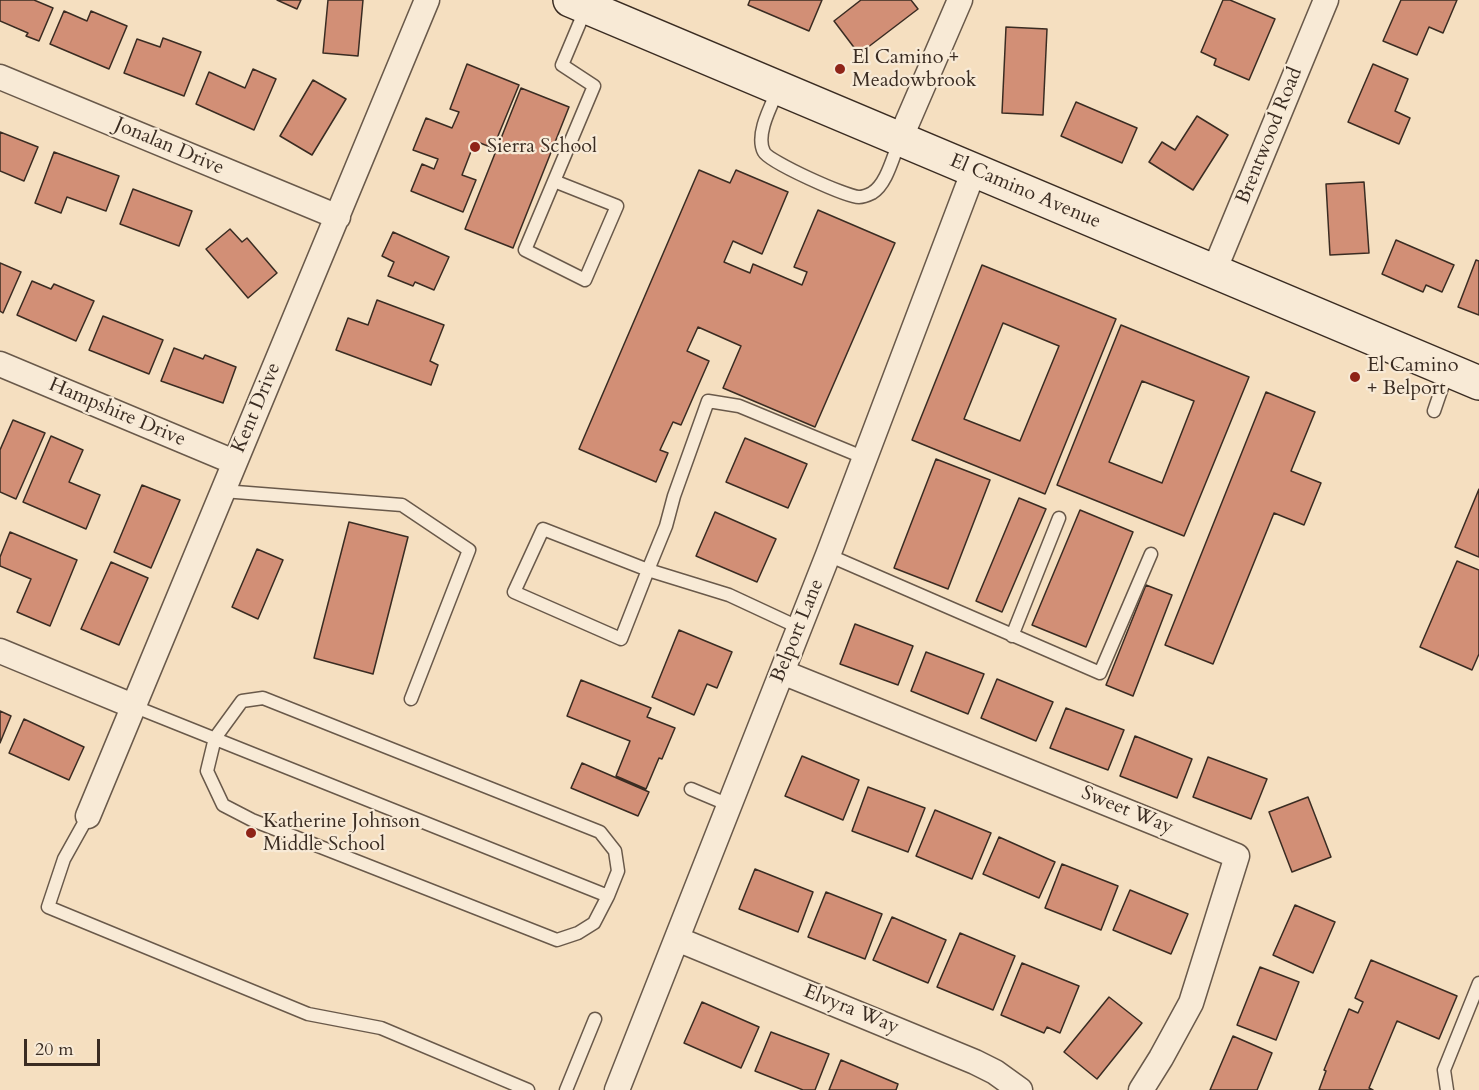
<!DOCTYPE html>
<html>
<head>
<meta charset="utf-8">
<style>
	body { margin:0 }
	#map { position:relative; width:1479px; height:1090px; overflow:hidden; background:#f5dfc0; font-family:Cardo,serif }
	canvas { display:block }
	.scale { position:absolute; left:24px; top:1039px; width:76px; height:27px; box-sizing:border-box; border:3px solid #3a2c22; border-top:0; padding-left:8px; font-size:18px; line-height:21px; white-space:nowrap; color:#3a2c22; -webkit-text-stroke:4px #f8ead6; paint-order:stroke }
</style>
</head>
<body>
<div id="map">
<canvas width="1479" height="1090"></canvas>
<div class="scale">20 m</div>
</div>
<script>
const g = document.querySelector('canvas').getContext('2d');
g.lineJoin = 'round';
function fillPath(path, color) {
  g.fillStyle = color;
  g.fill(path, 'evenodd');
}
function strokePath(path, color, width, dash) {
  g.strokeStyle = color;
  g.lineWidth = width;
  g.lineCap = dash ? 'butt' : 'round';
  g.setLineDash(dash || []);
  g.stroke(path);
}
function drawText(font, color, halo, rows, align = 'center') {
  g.font = font + ' Cardo,serif';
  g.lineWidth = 4.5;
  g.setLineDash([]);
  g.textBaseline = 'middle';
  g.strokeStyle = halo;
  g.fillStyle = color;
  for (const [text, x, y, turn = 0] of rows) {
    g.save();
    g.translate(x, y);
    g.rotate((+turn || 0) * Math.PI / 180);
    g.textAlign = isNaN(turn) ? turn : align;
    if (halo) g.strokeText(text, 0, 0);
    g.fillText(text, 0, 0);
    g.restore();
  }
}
const building = new Path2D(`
	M0 0H34L53 8 39 41 26 36 28 33 0 21Z
	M277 0H301L297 9Z
	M328 0H363L358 56 323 53Z
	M750 0H822L809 31 748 5Z
	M861 0H911L918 9 859 54 834 21Z
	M1223 0H1230L1275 19 1249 80 1214 65 1216 59 1201 52Z
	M1401 0H1457L1443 33 1429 27 1417 55 1383 41Z
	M64 11 87 21 91 11 127 26 109 69 50 44Z
	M1006 27 1047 29 1043 115 1002 113Z
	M163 38 201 52 184 96 124 73 137 39 160 47Z
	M467 64 519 85 493 148 475 141 462 175 476 180 463 212 411 191 422 164 434 169 438 159 413 150 426 118 452 128 459 112 450 109Z
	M1373 64 1408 79 1395 111 1410 118 1399 144 1348 122Z
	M253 69 276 79 254 130 196 104 209 72 245 88Z
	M313 80 346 99 312 155 280 136Z
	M521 88 569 107 513 248 465 229Z
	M1076 102 1137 128 1122 163 1061 136Z
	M1197 116 1228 135 1193 190 1149 162 1162 142 1175 150Z
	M0 132 38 147 24 181 0 171Z
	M54 152 119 176 106 211 67 197 61 213 35 203Z
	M699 170 730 183 736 170 788 192 762 254 733 241 724 262 750 273 753 264 802 285 807 272 794 267 818 210 895 243 815 427 723 388 741 346 698 327 687 351 709 361 681 425 673 422 660 450 668 453 656 482 579 449Z
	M1364 182 1369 253 1330 255 1326 184Z
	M133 189 192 211 179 246 120 224Z
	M230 229 242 242 247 238 277 273 248 298 206 249Z
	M393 232 449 257 434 290 415 282 413 286 388 276 394 262 382 256Z
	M1396 240 1454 265 1442 292 1426 285 1423 292 1382 274Z
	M1476 260 1479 261V315L1458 307Z
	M0 263 21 272 3 313 0 311Z
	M982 265 1116 319 1045 494 912 440ZM1003 323 1059 346 1020 441 964 419Z
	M32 281 51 289 54 284 94 301 76 341 17 315Z
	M377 300 444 325 430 361 438 365 431 385 336 350 348 318 368 325Z
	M103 316 163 340 149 374 89 350Z
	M1121 325 1249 377 1184 536 1057 485ZM1142 381 1194 401 1162 483 1109 462Z
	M174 348 203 359 205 355 236 367 223 403 161 381Z
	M1266 392 1315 412 1291 471 1321 483 1304 525 1274 513 1213 664 1165 645Z
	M13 420 45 433 16 499 0 492V450Z
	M51 436 83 450 69 482 100 495 86 529 23 502Z
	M745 438 807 464 788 508 726 482Z
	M936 459 990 480 948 589 894 568Z
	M142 485 180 500 151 568 114 552Z
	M1479 489V557L1455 547Z
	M1019 498 1046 509 1002 612 976 601Z
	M1080 510 1133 532 1086 647 1032 625Z
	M715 512 776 539 757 582 696 556Z
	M349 522 408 537 373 674 314 658Z
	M10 532 77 560 50 626 17 612 31 579 0 566V557Z
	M257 549 283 560 258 619 232 607Z
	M1457 561 1479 570V654L1472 670 1420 647Z
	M111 562 148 578 119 645 81 629Z
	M1146 585 1172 595 1133 696 1106 685Z
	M855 624 913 646 898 685 840 664Z
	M679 630 732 652 717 688 707 684 694 715 652 697Z
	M926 652 984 674 968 714 911 691Z
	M997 679 1053 702 1036 741 981 718Z
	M581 680 651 708 647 717 675 728 662 759 659 758 646 789 616 776 630 741 567 716Z
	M1066 708 1124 730 1108 770 1050 748Z
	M0 711 11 716 0 743Z
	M24 719 84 747 69 780 9 753Z
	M1135 736 1192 759 1177 798 1120 776Z
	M802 756 859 780 843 820 785 796Z
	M1208 757 1267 779 1251 819 1193 797Z
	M582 763 649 792 638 816 571 788Z
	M868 787 925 808 908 852 852 831Z
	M1308 797 1331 857 1292 872 1269 812Z
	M935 810 991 833 972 879 916 856Z
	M999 837 1055 862 1039 898 983 874Z
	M1062 864 1118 886 1101 930 1045 908Z
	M755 869 813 892 798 932 739 909Z
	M1130 890 1188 914 1171 954 1113 930Z
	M826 892 882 914 865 959 808 937Z
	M1295 905 1335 922 1313 973 1273 955Z
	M892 917 946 940 928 983 873 960Z
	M960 933 1015 956 993 1010 937 987Z
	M1371 960 1457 996 1439 1039 1397 1021 1369 1088 1373 1090H1319L1326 1071 1324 1070 1349 1009 1358 1013 1363 1002 1355 998Z
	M1022 963 1079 986 1060 1033 1047 1027 1044 1033 1001 1015Z
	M1260 967 1299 982 1276 1040 1237 1025Z
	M1109 997 1142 1023 1097 1079 1064 1052Z
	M702 1002 759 1027 741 1068 684 1043Z
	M771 1032 829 1054 815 1090H803L755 1071Z
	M1233 1036 1272 1053 1257 1090H1210Z
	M841 1060 898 1084 896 1090H829Z`);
fillPath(building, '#d28f76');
strokePath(building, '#3a2c22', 1.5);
const service = new Path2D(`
	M778 90C771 106 755 135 764 152 769 162 847 197 859 197 864 197 868 195 872 193 887 184 893 156 900 140
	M554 181 617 206 585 280 525 250 594 86 562 65 586 8
	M1434 411 1448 370
	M223 491 402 505 469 550 411 699
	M543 529 648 570 621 639 514 592Z
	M828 555 1100 673 1151 554
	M800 628 729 595 648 570 666 526 674 496 708 401 739 406 865 458
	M1012 636 1059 518
	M263 698 600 832 615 851 618 871 608 896 594 923 578 933 557 940 252 820 223 805 207 771 215 738 242 701Z
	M133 706 608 896
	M691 789 729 805
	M88 816 64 859 48 907 308 1014 381 1028 528 1090
	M566 1090 595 1019
	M1447 1090 1444 1070 1479 983`);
const minor = new Path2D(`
	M0 77 338 217
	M900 139 960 0
	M1214 271 1326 0
	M0 364 234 462
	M0 651 133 706
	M782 672 1237 856 1191 1003 1161 1058 1141 1090
	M88 816 427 0
	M677 939 975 1062 995 1072 1020 1090
	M617 1090 828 555 974 170`);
const secondary = new Path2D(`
	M570 0 1479 383`);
strokePath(service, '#69594a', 15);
strokePath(minor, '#69594a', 27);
strokePath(secondary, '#3a2c22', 36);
strokePath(service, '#f8ead6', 12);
strokePath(minor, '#f8ead6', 24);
strokePath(secondary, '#f8ead6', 33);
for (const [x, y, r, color] of [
	[840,69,6,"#8f2418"],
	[475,147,6,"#8f2418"],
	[1355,377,6,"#8f2418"],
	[251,833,6,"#8f2418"]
]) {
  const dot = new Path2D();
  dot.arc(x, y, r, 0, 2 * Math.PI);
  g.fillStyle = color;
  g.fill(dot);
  strokePath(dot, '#f8ead6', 2);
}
drawText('20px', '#3a2c22', '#f8ead6', [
	["El Camino +",852,58],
	["Meadowbrook",852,81],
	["Sierra School",487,147],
	["El Camino",1367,366],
	["+ Belport",1367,389],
	["Katherine Johnson",263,822],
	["Middle School",263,845]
], 'left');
drawText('20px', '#3a2c22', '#f8ead6', [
	["Brentwood Road",1270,136,-68],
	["Jonalan Drive",169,147,23],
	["El Camino Avenue",1025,192,23],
	["Kent Drive",257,408,-67],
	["Hampshire Drive",117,413,23],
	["Belport Lane",798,631,-68],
	["Sweet Way",1127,811,22],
	["Elvyra Way",851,1010,22]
]);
</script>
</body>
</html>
